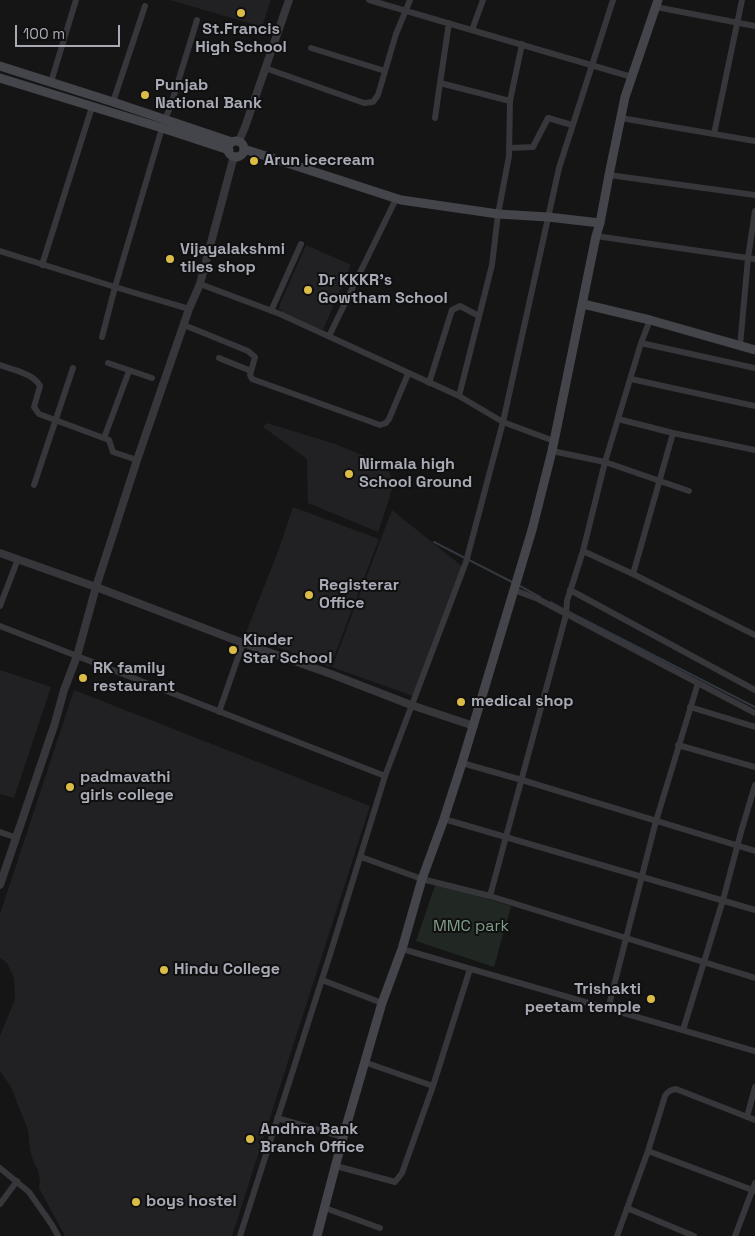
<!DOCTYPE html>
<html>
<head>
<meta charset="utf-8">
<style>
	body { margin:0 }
	#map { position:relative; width:755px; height:1236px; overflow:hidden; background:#151516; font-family:"Space Grotesk",sans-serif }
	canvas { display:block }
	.scale { position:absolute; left:15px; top:25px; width:105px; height:22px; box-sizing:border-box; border:2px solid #a8aab5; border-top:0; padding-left:6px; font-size:15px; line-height:18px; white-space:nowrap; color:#a8aab5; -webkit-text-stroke:4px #101011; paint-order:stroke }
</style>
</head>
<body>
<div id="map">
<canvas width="755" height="1236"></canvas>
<div class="scale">100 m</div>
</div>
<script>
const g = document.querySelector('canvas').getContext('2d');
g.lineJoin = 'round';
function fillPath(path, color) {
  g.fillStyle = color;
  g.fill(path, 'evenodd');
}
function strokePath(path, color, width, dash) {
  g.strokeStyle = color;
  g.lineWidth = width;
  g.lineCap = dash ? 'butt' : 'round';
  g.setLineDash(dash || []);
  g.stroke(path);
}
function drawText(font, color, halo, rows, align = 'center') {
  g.font = font + ' "Space Grotesk",sans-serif';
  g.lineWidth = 4;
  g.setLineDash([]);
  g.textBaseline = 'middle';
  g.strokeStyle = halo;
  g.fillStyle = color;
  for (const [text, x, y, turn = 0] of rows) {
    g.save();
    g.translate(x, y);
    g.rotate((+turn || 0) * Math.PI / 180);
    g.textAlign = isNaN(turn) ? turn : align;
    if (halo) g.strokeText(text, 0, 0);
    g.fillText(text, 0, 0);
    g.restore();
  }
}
fillPath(new Path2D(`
	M170 0H271L262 27Z
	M306 245 351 265 323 330 283 312 279 309 280 304Z
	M267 423 335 444 386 465 394 484 378 532 308 503 307 459 263 427Z
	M293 507 379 539 330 667 245 635 277 554Z
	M392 510 463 567 413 696 332 667Z
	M0 670 51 687 14 798 0 794Z
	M74 690 370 806 232 1236H65L39 1188 40 1181 38 1170 34 1163 30 1151 28 1130 11 1087 0 1071V1036L15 999 14 978 7 963 0 958V914Z`), '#212123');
fillPath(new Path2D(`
	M436 883 511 906 494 967 416 941Z`), '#212823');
strokePath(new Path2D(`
	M434 542 465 558
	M469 560 514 583
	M518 585 540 597
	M551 602 565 610
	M569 612 755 707`), '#31383f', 2);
strokePath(new Path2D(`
	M369 0 632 77
	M656 7 755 26
	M449 23 440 83 510 101
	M472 30 483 0
	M311 48 385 71
	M265 68 364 103 373 102 378 95 396 34 410 0
	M51 82 76 0
	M113 102 145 6
	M435 118 440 83
	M621 118 714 134 742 0
	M165 119 170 108 197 20
	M714 134 755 141
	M509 148 533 147 548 118 572 125
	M609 175 755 195
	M596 236 755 259
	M0 251 115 287 189 309
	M42 265 92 107
	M200 284 280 314 459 396 503 422 554 441
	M271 311 301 244
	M184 325 248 351 255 357 250 375 252 379 380 425 386 423 389 419 408 374
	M329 336 396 199
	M102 337 115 287 162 128
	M641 343 755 368
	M740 346 748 258 755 211
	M219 358 251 371
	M108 363 152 378
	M0 365C13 370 33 373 40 386L34 407 39 414 109 440 113 452 137 460
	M631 379 755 406
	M429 383 452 310 460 306 479 316
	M459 396 492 265 498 214 509 156 510 101 522 44
	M618 419 673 433 755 450
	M104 438 129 371
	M552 451 605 462 689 491
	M34 485 73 368
	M583 551 633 574 755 635
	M633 574 673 433
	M514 590 538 599 755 713
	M570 590 755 690
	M0 606 18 559
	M0 626 385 776
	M690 707 755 727
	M219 712 243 643
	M678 745 755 767
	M462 763 522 780 755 851
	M444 819 755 910
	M0 832 17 838
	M361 857 422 879 490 896 755 978
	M490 896 566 615 567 601 583 551 605 462 641 343 650 320
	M402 949 755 1051
	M322 980 382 1003
	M608 1009 656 821 698 683
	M683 1030 723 900 741 832 755 785
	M364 1062 433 1086 470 969
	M747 1117 755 1087
	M277 1118 343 1137
	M648 1151 755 1191
	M336 1166 395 1182 402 1173 433 1086
	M0 1168 29 1192 52 1225 58 1236
	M0 1204 17 1181
	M325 1208 380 1228
	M627 1208 694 1236
	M240 1236 333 945 385 776 466 562 503 422 559 168 613 0
	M617 1236 648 1151 665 1096C668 1091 671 1090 676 1089L755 1120
	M735 1236 755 1183`), '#36363b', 6);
strokePath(new Path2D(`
	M239 141 245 127 289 0
	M0 553 96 587 243 643 331 674 411 705 474 726
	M0 885 55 723 64 690 77 656 96 587 137 460 189 309 200 284 234 156`), '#36363b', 8);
strokePath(new Path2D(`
	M0 66 113 102 232 142
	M0 78 162 128 229 150
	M228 149a8 8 0 1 1 16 0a8 8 0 1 1-16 0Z
	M244 149 401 200 498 214 548 217 600 223
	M583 304 650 320 755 350
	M317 1236 343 1137 382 1003 402 949 422 879 444 819 462 763 532 530 552 451 596 236 600 223 609 175 625 97 658 0`), '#44454a', 9);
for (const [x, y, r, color] of [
	[241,13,5,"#dbbc47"],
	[145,95,5,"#dbbc47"],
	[254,161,5,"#dbbc47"],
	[170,259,5,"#dbbc47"],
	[308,290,5,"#dbbc47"],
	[349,474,5,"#dbbc47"],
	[309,595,5,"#dbbc47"],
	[233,650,5,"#dbbc47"],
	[83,678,5,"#dbbc47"],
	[461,702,5,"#dbbc47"],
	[70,787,5,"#dbbc47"],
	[164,970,5,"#dbbc47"],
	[651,999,5,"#dbbc47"],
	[250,1139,5,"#dbbc47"],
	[136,1202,5,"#dbbc47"]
]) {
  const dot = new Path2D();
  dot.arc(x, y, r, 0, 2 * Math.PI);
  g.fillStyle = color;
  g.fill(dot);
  strokePath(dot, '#101011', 2);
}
drawText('bold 16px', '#a8aab5', '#101011', [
	["St.Francis",241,30,"center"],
	["High School",241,48,"center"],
	["Punjab",155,86],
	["National Bank",155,104],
	["Arun icecream",264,161],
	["Vijayalakshmi",180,250],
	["tiles shop",180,268],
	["Dr KKKR's",318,281],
	["Gowtham School",318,299],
	["Nirmala high",359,465],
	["School Ground",359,483],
	["Registerar",319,586],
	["Office",319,604],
	["Kinder",243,641],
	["Star School",243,659],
	["RK family",93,669],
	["restaurant",93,687],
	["medical shop",471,702],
	["padmavathi",80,778],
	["girls college",80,796],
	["Hindu College",174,970],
	["Trishakti",641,990,"right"],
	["peetam temple",641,1008,"right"],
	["Andhra Bank",260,1130],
	["Branch Office",260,1148],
	["boys hostel",146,1202]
], 'left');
drawText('16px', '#819d87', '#101011', [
	["MMC park",471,927]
]);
</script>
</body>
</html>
